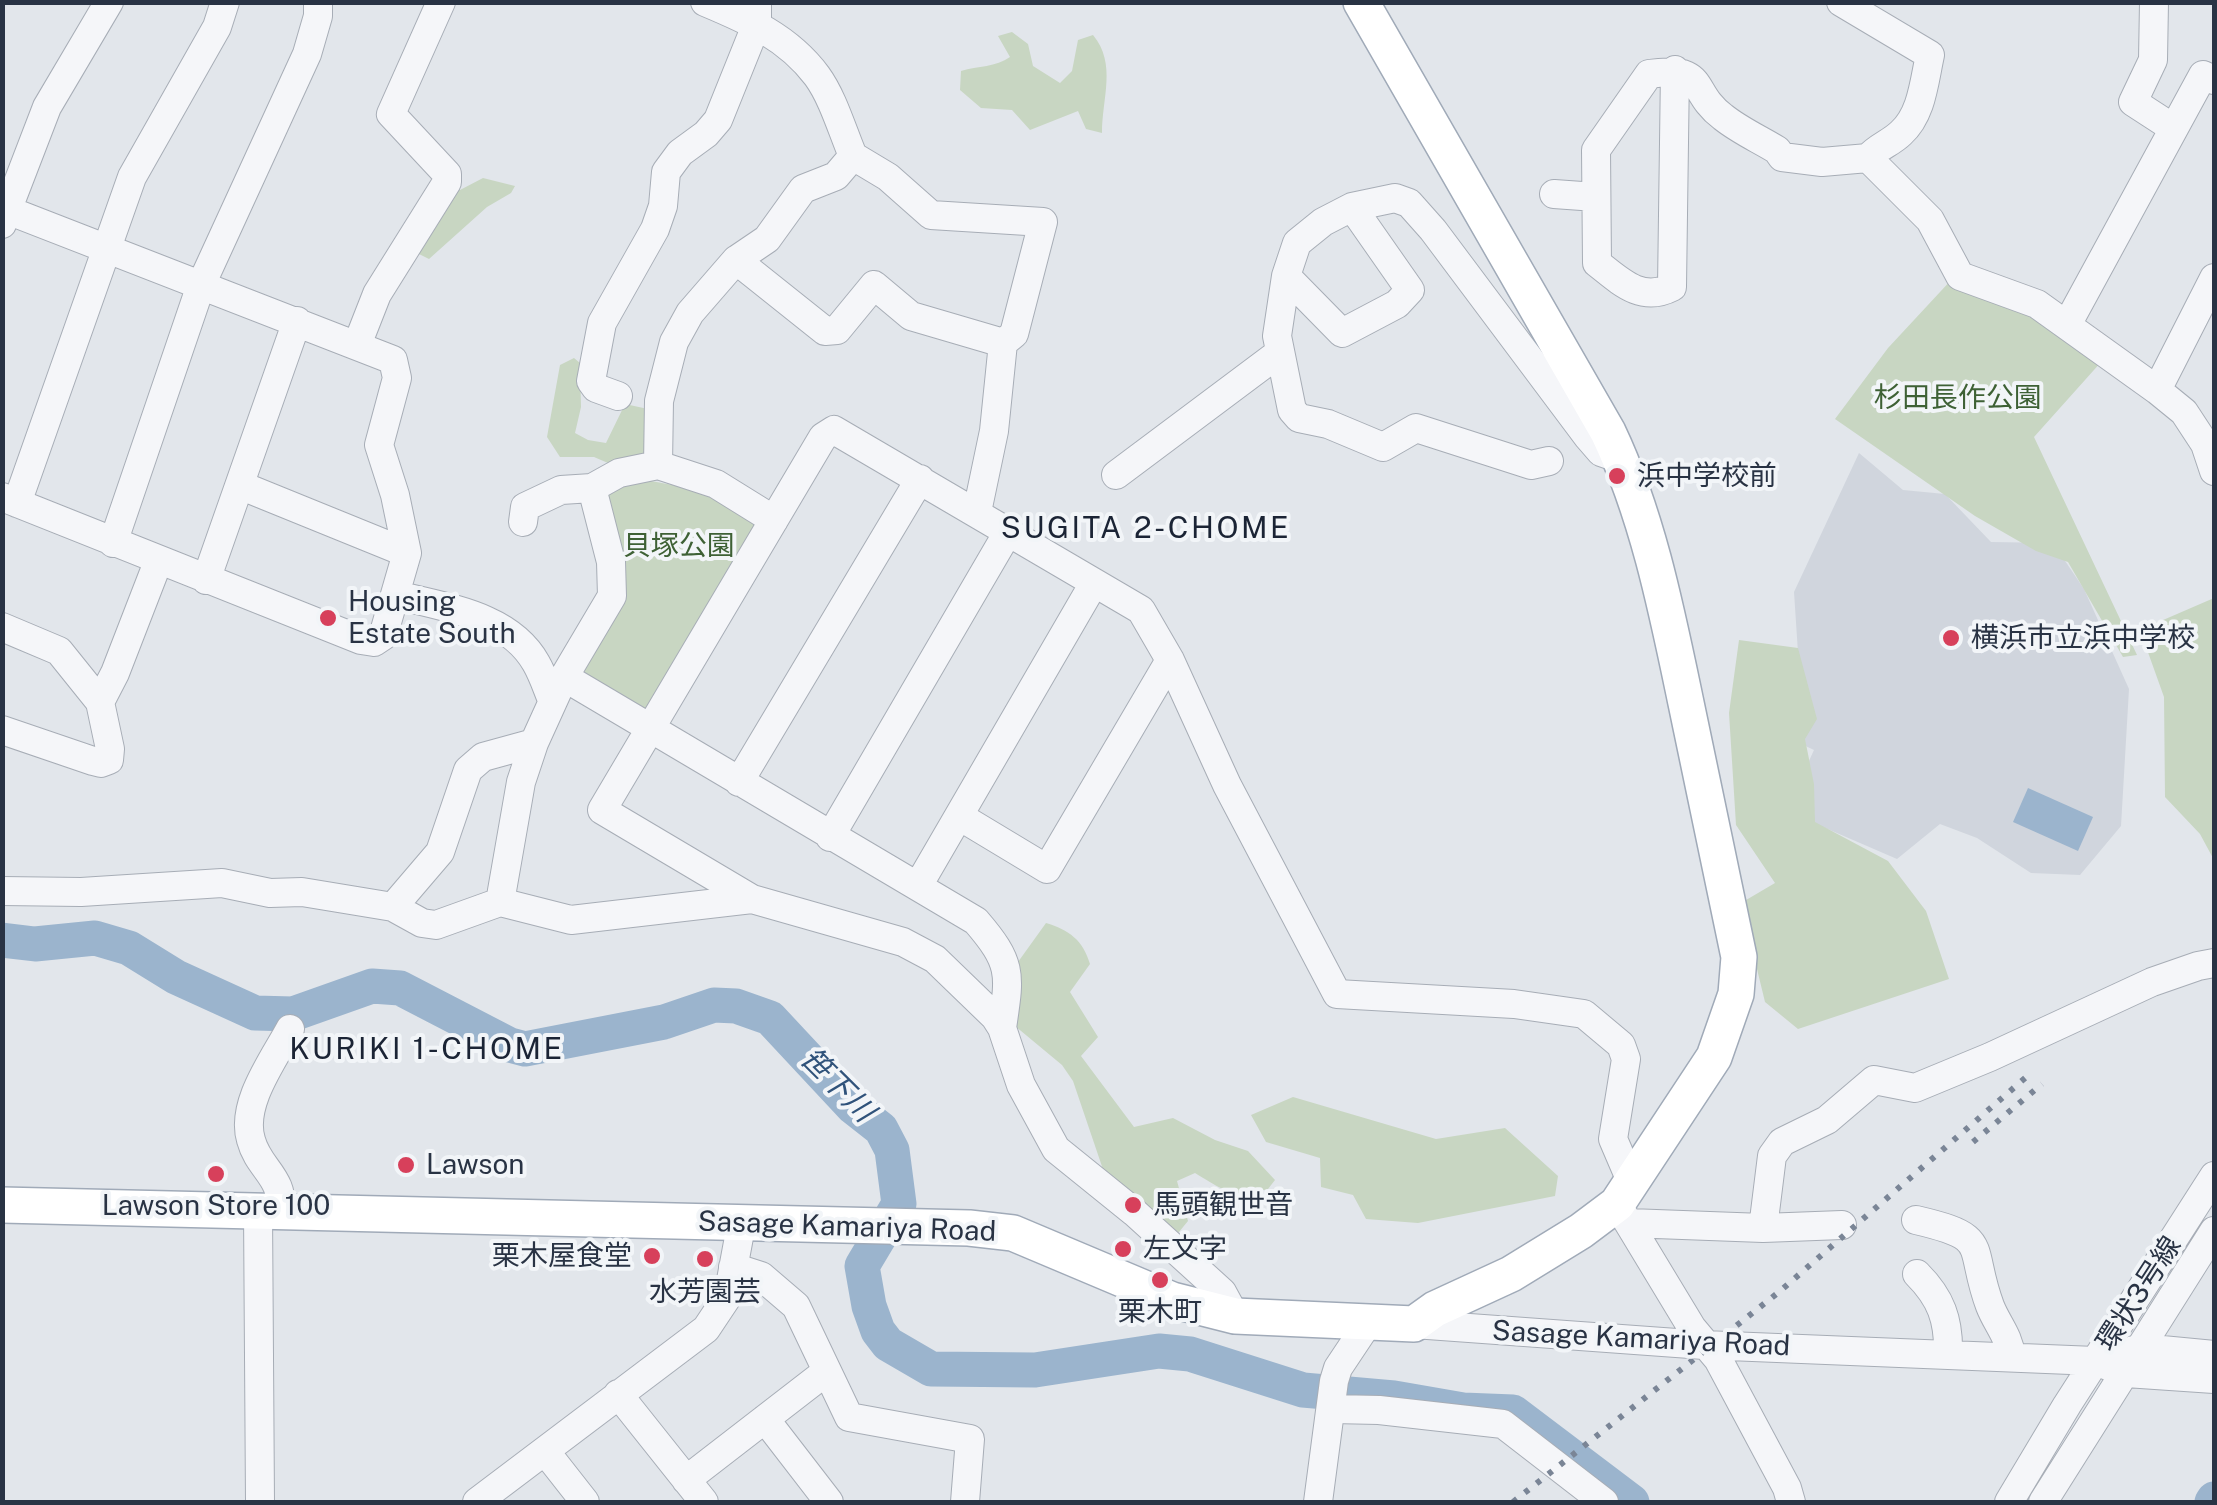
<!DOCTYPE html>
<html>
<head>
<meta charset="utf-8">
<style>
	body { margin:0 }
	#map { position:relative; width:2217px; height:1505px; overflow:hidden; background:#e2e6eb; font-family:"Public Sans",sans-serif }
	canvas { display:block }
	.frame { position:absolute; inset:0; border:5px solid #293344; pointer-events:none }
</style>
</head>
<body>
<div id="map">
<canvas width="2217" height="1505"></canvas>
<div class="frame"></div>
</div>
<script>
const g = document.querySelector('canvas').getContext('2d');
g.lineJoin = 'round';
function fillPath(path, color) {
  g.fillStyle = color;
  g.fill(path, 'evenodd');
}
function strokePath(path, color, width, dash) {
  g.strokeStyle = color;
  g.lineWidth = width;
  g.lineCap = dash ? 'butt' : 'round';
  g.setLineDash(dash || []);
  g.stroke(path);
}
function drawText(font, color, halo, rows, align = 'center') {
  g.font = font + ' "Public Sans","Noto Sans JP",sans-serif';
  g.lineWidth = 8;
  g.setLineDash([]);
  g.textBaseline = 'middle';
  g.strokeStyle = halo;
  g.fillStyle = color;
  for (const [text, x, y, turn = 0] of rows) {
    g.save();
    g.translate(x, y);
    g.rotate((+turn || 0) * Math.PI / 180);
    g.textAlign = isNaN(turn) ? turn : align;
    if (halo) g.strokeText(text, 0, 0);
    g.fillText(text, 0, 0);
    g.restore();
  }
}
fillPath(new Path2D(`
	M1859 453 1903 490 1945 494 1991 542 2053 543 2084 589 2129 689 2121 826 2080 875 2031 873 1977 838 1940 824 1897 859 1786 811 1814 750 1778 733 1800 683 1794 592Z`), '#d0d5dd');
fillPath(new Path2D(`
	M1012 32 1028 44 1033 66 1060 83 1072 71 1078 40 1093 35C1117 64 1102 98 1102 133L1086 129 1078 111 1030 130 1012 110 981 108 960 90 961 71C978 66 996 67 1010 57L998 36Z
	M483 178 515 186 511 193 487 207 429 259 411 250 445 190H460Z
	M1953 278 2031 312 2102 361 2034 437 2137 655 2123 657 2068 562 2036 551 1975 516 1835 419 1888 348Z
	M574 358 580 363 581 407 575 433 588 440 606 443 625 404 648 409 645 455 615 466 594 457H560L547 437 560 365Z
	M651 481 705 491 755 522 756 529 649 709H638L582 678V665L623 597 621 546 606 498 615 487Z
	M2214 598V860L2200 834 2165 797 2164 697 2140 630Z
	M1739 640 1798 648 1817 719 1805 739 1814 784 1815 822 1888 861 1926 911 1949 979 1798 1029 1765 1002 1741 903 1775 883 1736 825 1729 713Z
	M1046 923C1069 930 1083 940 1090 964L1070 992 1098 1037 1081 1056 1134 1127 1173 1118 1215 1140 1248 1151 1275 1180 1268 1189C1231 1198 1227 1192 1195 1173L1177 1181 1188 1221 1174 1238 1110 1190 1073 1081 1062 1065 1009 1021 1018 962Z
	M1293 1097 1436 1139 1505 1128 1558 1176 1555 1196 1418 1223 1366 1219 1353 1195 1321 1187 1320 1158 1266 1142 1251 1115Z`), '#c8d6c2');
fillPath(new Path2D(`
	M2028 788 2093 817 2078 851 2013 822Z`), '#9bb4cd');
strokePath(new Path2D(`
	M2 940 35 944 95 938 129 948 176 977 255 1013 293 1014 372 986 400 988 510 1045 525 1049 664 1022 714 1005 736 1006 770 1018 853 1107 881 1129 892 1150 899 1204 862 1266 869 1306 878 1331 888 1344 931 1369 1035 1370 1159 1351 1190 1354 1303 1390 1394 1398 1463 1410 1513 1412 1632 1502
	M2212 1502 2214 1499`), '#9bb4cd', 35);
const minor = new Path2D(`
	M705 2C748 20 788 37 817 76 833 98 842 130 853 156
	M1841 2 1930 55C1924 82 1922 114 1901 133 1891 143 1877 147 1868 158
	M2154 2 2153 60 2133 102 2173 128
	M1675 70 1672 287C1641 303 1620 281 1597 263L1596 150 1649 74C1709 66 1688 91 1723 117 1739 130 1759 139 1777 150L1782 157 1822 162 1868 158 1930 220 1960 276 2037 304 2157 390 2184 412 2205 444 2214 471
	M1554 194 1596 197
	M2 208 393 360 397 378 379 445 395 495 407 553 383 636 374 642 361 640 2 497
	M2 224 47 107 109 2
	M736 260 825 331 837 330 874 285 911 316 1003 343
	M1286 276 1342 333 1397 304 1410 290 1352 207
	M2068 323 2203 75 2214 80
	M357 345 377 294 447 182V174L391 114 441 2
	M2157 390 2214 278
	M618 396 596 388 591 381 602 323 655 229 663 206 666 172 680 153 706 134 718 120 757 23V2
	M1549 461 1531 465 1416 428 1383 447 1328 424 1299 418 1292 410 1277 336 1286 276 1297 243 1323 222 1352 207 1395 198 1409 203 1433 230 1588 437 1601 452 1621 459
	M658 465 659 401 674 342 690 313 736 260 767 239 803 189 836 176 853 156 888 177 931 215 1043 222 1014 334 1003 343 994 431 977 512
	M1116 475 1279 353
	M242 486 407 553
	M17 503 132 177 217 27 225 2
	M523 522 525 507 561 490 592 488 619 473 658 465 716 484 774 520
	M113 543 201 285 307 54 318 16V2
	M206 580 297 321
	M397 595C446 608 509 615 536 663 543 675 547 688 552 700
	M2 627 59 651 100 702 110 749 109 760 101 763 93 761 2 730
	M564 677 976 921C1013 964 1010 974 1002 1028
	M100 702 115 673 158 562
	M739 782 920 479
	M959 816 1047 869 1170 660
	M830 837 1008 532
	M918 886 1094 583
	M2 891 81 892 222 883 270 893 302 892 393 907 422 923 436 925 500 902 571 920 752 899 903 942 935 959 995 1017 1002 1028 1021 1085 1056 1149 1134 1212 1222 1292 1235 1316
	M752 899 602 810 823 437 834 430 1141 610 1170 660 1227 785 1337 994 1514 1004 1584 1014 1621 1045 1626 1059 1613 1139 1631 1181
	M500 902 521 782 534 743 564 677 612 596 611 562 592 488
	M393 907 440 852 468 770 483 757 534 743
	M1617 1204 1692 1328 1718 1359 1787 1488 1791 1502
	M258 1211 260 1502
	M280 1212C285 1177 259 1170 251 1140 240 1104 274 1059 290 1029
	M1916 1220C1993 1238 1967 1244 1990 1306 1997 1324 2009 1336 2011 1356
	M1629 1223 1763 1228 1842 1225
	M1763 1228 1772 1156 1782 1142 1827 1120 1874 1080 1915 1088 1990 1057 2152 982 2198 966 2214 963
	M733 1267 761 1276 796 1306 849 1417 970 1439 965 1502
	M1917 1274C1941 1298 1949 1320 1948 1354
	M1414 1324 1704 1345 2095 1361 2126 1373 2214 1379
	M2127 1352 2141 1348 2214 1355
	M618 1394 704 1502
	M1332 1409 1379 1410 1503 1424 1604 1502
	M765 1419 829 1502
	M545 1451 585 1502
	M686 1480 827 1371
	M477 1502 706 1329 728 1296 742 1221
	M1318 1502 1334 1381 1338 1368 1368 1323
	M2009 1502 2067 1405 2214 1176
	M2043 1502 2214 1231`);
const major = new Path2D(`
	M2 1205 969 1228 1013 1233 1172 1300 1235 1316 1414 1324 1435 1309 1511 1274 1581 1231 1617 1204 1714 1057 1736 994 1739 957C1721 872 1703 787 1686 703 1667 612 1648 516 1608 432L1361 2`);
strokePath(minor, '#a7adb6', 30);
strokePath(major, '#a0aab8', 38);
strokePath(minor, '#f5f6f9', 28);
strokePath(major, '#fff', 35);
strokePath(new Path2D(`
	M1973 1142 2042 1084
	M1513 1502 1779 1292 2032 1072`), '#7a8596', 6, [5, 10]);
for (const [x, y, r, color] of [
	[1617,476,10,"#d7405b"],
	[328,618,10,"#d7405b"],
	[1951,638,10,"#d7405b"],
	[406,1165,10,"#d7405b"],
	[216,1174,10,"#d7405b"],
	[1133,1205,10,"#d7405b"],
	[1123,1249,10,"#d7405b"],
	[652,1256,10,"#d7405b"],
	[705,1259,10,"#d7405b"],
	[1160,1280,10,"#d7405b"]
]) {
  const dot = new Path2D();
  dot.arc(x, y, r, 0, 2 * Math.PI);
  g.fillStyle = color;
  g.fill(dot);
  strokePath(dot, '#f2f5f8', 4);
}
drawText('28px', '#3e6135', '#f2f5f8', [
	["杉田長作公園",1958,398],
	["貝塚公園",679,546]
]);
drawText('28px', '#293344', '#f2f5f8', [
	["浜中学校前",1637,476],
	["Housing",348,602],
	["Estate South",348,634],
	["横浜市立浜中学校",1971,638],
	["Lawson",426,1165],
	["馬頭観世音",1153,1205],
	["Lawson Store 100",216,1206,"center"],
	["左文字",1143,1249],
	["栗木屋食堂",632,1256,"right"],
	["水芳園芸",705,1292,"center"],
	["栗木町",1160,1312,"center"]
], 'left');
drawText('28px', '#293344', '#f2f5f8', [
	["Sasage Kamariya Road",847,1227,2],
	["環状3号線",2139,1294,-57],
	["Sasage Kamariya Road",1641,1339,3]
]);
g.letterSpacing = '2.5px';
drawText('30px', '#1b2435', '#f2f5f8', [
	["SUGITA 2-CHOME",1146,529],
	["KURIKI 1-CHOME",427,1050]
]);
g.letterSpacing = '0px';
drawText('italic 30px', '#30537b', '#f2f5f8', [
	["笹下川",837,1085,45]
]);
</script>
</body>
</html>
